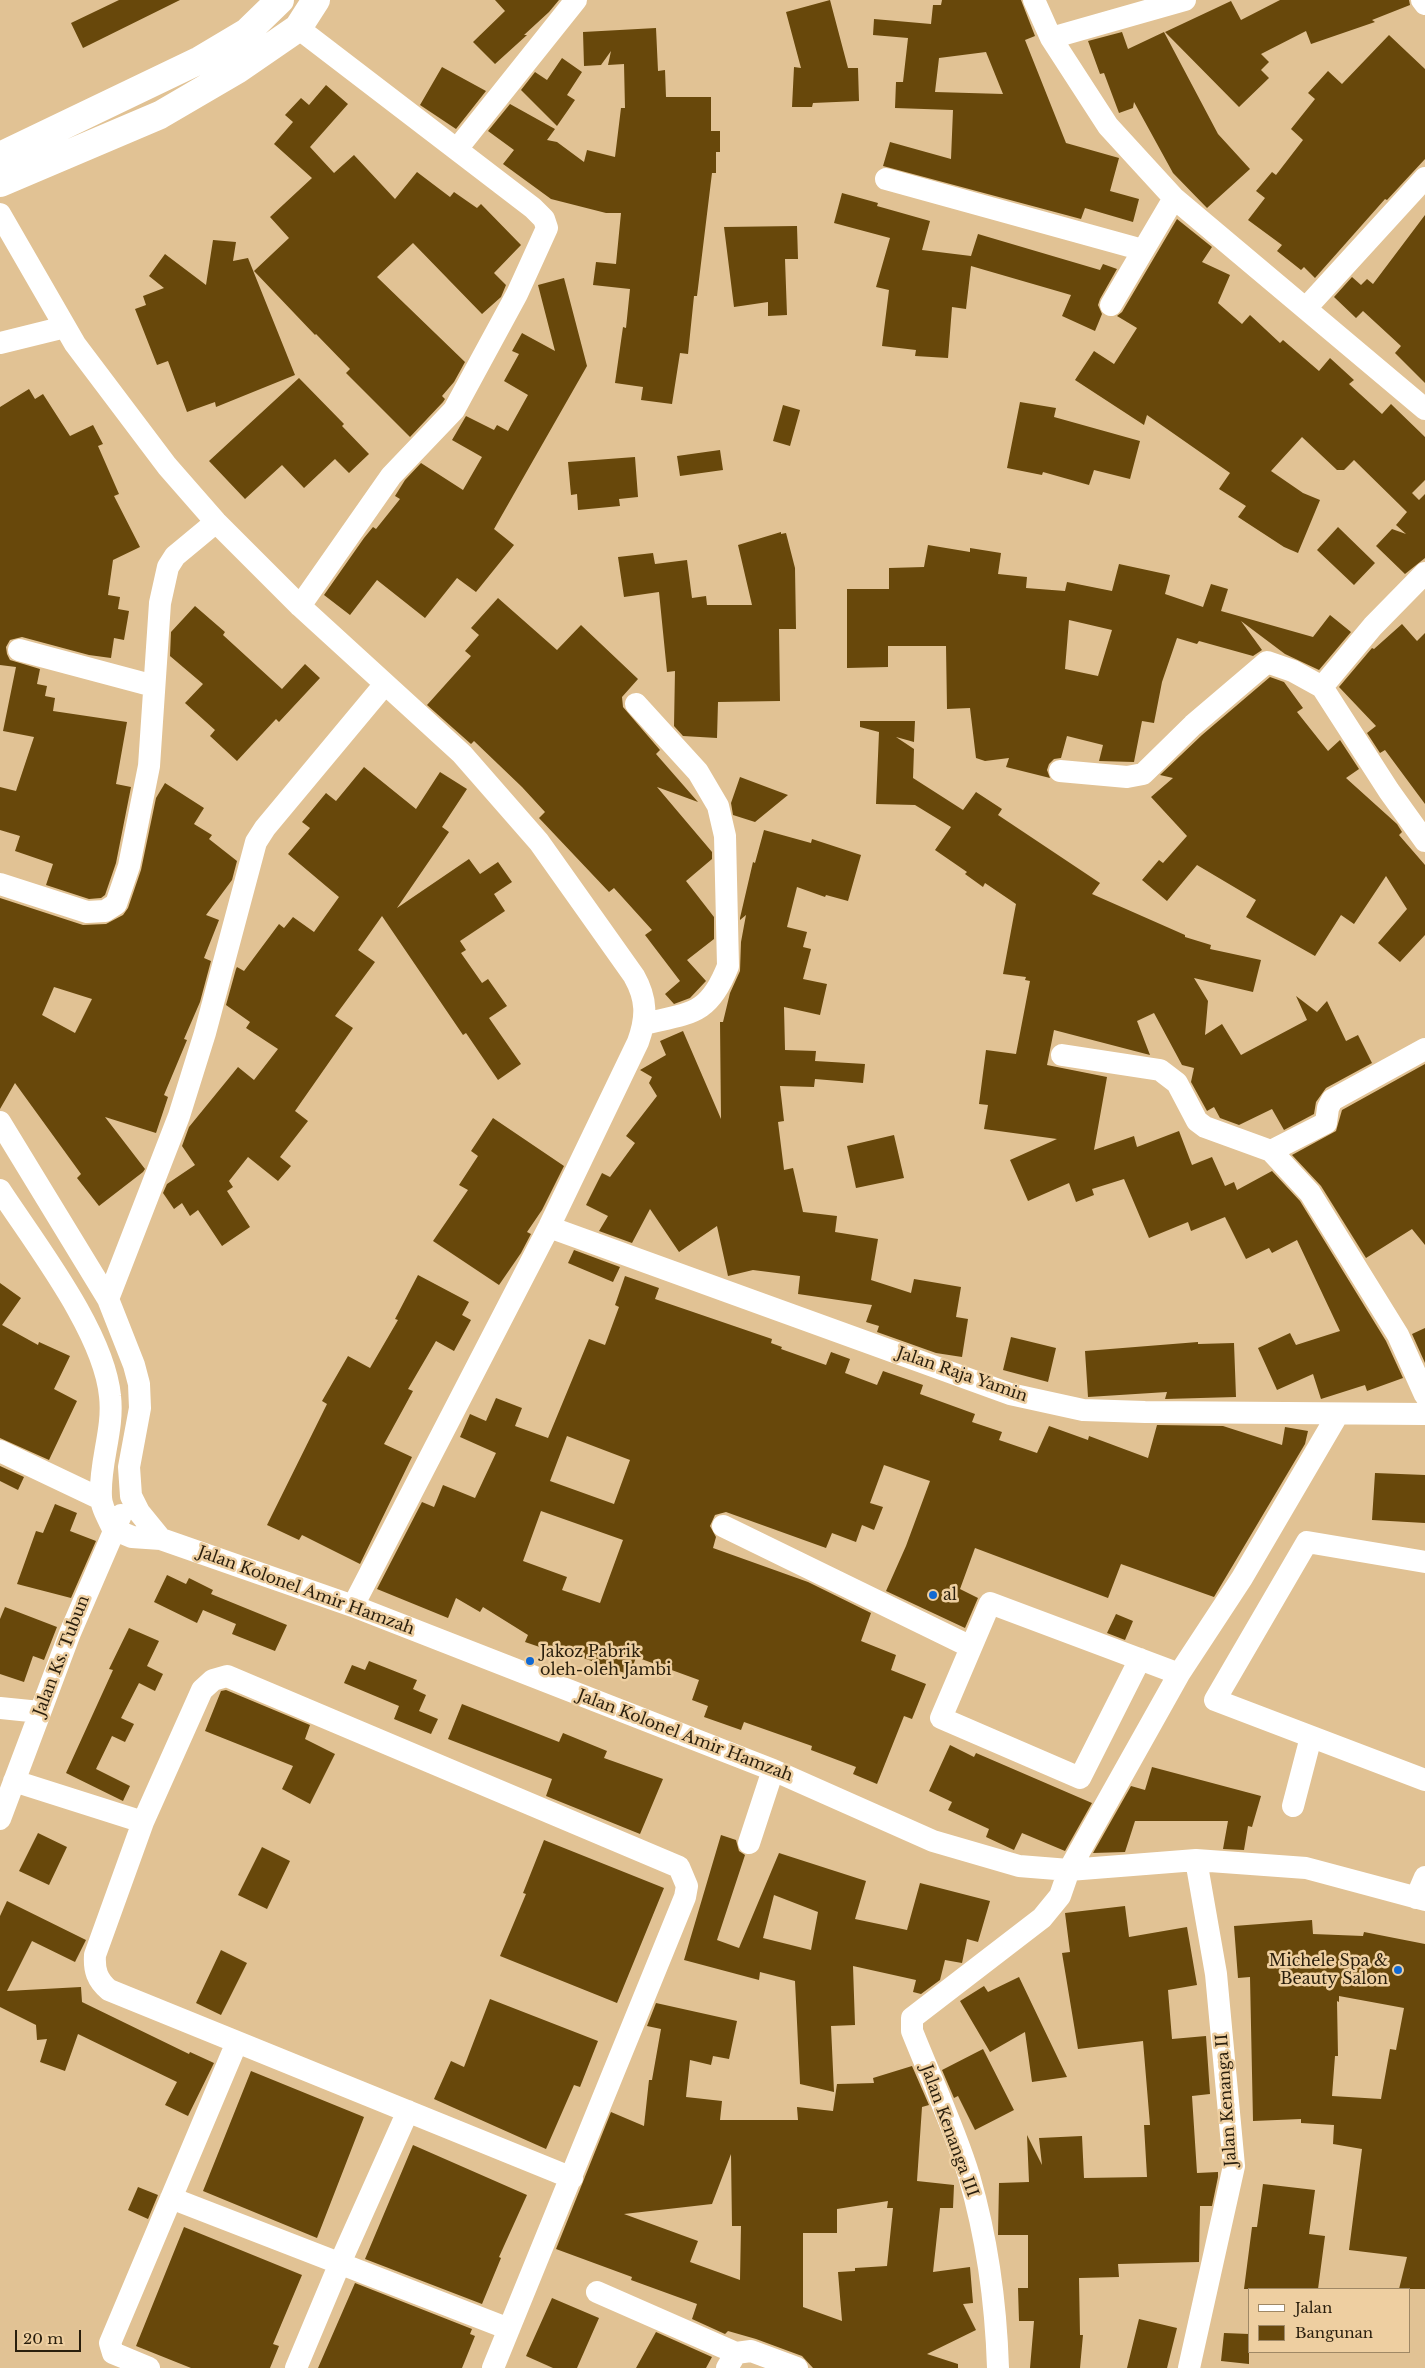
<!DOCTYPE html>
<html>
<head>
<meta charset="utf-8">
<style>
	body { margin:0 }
	#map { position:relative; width:1425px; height:2368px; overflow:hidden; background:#e1c294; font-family:"Libre Baskerville",serif }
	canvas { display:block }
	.legend { position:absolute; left:1248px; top:2288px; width:162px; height:65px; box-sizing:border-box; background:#eecfa1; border:1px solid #9f8865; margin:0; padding:6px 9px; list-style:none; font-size:15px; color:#291e0c }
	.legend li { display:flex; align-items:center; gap:10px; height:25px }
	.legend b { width:25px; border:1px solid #9f8865 }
	.scale { position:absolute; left:15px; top:2330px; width:66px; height:22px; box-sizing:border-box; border:2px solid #291e0c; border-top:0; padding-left:6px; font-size:15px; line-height:18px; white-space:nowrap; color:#291e0c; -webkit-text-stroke:4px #eecfa1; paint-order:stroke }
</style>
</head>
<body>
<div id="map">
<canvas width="1425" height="2368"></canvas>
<ul class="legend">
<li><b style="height:6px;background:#fff"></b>Jalan</li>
<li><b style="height:14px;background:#68480b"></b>Bangunan</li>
</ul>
<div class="scale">20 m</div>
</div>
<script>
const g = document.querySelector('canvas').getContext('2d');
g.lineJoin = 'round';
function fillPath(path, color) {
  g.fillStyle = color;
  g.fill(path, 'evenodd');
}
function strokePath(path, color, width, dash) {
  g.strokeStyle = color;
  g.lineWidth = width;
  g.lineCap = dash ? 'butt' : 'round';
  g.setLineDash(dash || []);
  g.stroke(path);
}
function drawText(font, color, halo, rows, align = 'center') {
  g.font = font + ' "Libre Baskerville",serif';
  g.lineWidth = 5;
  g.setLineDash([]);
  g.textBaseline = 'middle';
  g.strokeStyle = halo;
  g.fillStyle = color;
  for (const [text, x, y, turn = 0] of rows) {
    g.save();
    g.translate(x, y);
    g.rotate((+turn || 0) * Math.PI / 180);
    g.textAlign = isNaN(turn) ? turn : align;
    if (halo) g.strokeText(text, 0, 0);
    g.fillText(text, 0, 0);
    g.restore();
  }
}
fillPath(new Path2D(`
	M119 0H180L83 48 71 23Z
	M495 0H559L549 12 524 35H527L495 64 473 42 505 11Z
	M830 0 848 68H858L859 101 813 103 812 107H792L794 67 801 68 786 12Z
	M942 0H1021L1035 36 1025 40 1066 143 1119 158 1110 191 1139 199 1133 222 1085 208 1081 219 883 166 890 142 951 159 953 110 895 108 896 82H903L908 38 873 35 874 19 931 24 933 5H941ZM986 52 1003 94 935 92 939 58Z
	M1280 0H1409L1410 5 1372 20 1375 22 1311 44 1306 31 1261 54 1269 62 1261 70 1269 78 1239 107 1165 32 1231 1 1241 20Z
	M656 28 658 71 665 70 666 97H711V131H720V152H716V173H712L697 296H694L688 354 680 353 672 404 641 400 643 387 615 383 623 327 626 328 630 289 593 285 596 262 616 264 621 213H606L551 199 503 164 514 150 488 131 510 104 555 129 547 140 557 142 584 162 587 150 615 157 621 108H625L624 64 608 65 611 51 601 65 584 66 583 32Z
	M1122 32 1128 49 1164 32 1218 134 1250 169 1207 208 1173 173 1134 102 1133 108 1119 113 1104 73 1100 74 1088 41Z
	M1389 35 1425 69V159L1387 200 1385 199 1315 278 1304 267 1301 270 1277 251 1282 245 1248 220 1265 198 1256 191 1272 172 1276 175 1303 140 1291 129 1315 99 1308 93 1328 71 1342 84Z
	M562 58 582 72 567 95 575 100 557 126 521 90 535 72 547 80Z
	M442 67 486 91 456 129 420 105Z
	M326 85 348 104 310 147 334 173 354 155 395 199 417 172 450 197 454 192 477 208 481 204 521 245 494 273 506 285 501 297 482 314 413 243 377 277 465 362 454 382 442 396 445 399 443 402 410 437 346 373 350 369 316 334 315 335 254 271 289 238 270 217 312 178 274 144 293 122 285 115 301 98 309 105Z
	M842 193 878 203 877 206 930 221 922 250 971 256 978 234 1100 270 1103 264 1117 269 1100 299 1098 305 1102 314 1095 331 1062 316 1071 295 971 266 966 309 952 307 948 358 915 356 916 350 882 346 889 290 876 287 890 238 834 223Z
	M1425 215V383L1395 353 1401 346 1363 311 1356 318 1334 297 1352 277 1361 285 1367 279 1373 284Z
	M1177 219 1212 247 1202 262 1230 275 1218 303 1242 324 1250 315 1280 343 1283 340 1319 371 1330 358 1354 380 1349 384 1382 414 1391 404 1425 437V480L1412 493 1419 500 1425 494V558L1405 574 1376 546 1392 529 1406 534 1396 525 1407 512 1354 460 1344 470H1337L1302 437 1271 471 1303 493 1320 500 1298 553 1284 547 1238 517 1246 506 1219 489 1230 473 1147 415 1144 425 1075 380 1094 351 1114 364 1137 328 1117 316 1122 312Z
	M797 226 798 259H785L787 315 768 316V302L734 307 724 227Z
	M213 240 236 242 233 261 248 258 295 375 216 407 215 402 187 412 168 361 157 365 135 309 146 305 143 296 164 288 149 276 165 254 206 285Z
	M564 278 587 366 494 529 514 545 476 592 457 578 425 618 377 580 350 615 324 595 364 538 373 527 376 529 400 499 395 496 405 480 421 463 463 490 482 457 452 440 466 416 494 430 497 425 508 431 528 395 504 381 519 354 512 351 522 333 555 351 538 285Z
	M299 378 344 424 342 426 369 454 349 473 335 459 304 488 282 465 245 499 209 461Z
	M29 389 35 399 43 394 70 436 93 425 103 444 98 446 119 494 114 496 140 547 113 560 108 595 120 597 118 609 129 611 124 640 114 638 111 658 89 655 22 637 10 640 6 647 7 654 10 660 40 669 37 684 47 686 45 696 55 698 53 711 127 722 116 784 131 787 116 863 105 895 101 898 89 899 46 885 53 864 15 851 20 836 0 830V787L16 791 34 737 3 731 16 667 0 665V407Z
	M1020 402 1056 408 1054 417 1140 441 1130 479 1094 470 1089 485 1043 472 1042 475 1007 468Z
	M783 405 800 410 790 446 773 441Z
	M720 450 723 470 680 476 677 456Z
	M635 457 638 497 619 499 620 506 578 510 577 494 571 495 568 462Z
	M1338 527 1375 563 1354 585 1317 550Z
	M781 532V534L786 533 795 568 796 629H779L780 701 718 702 717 738 683 736 674 726 675 671 667 672 659 592 624 597 618 557 653 553 655 564 687 560 692 598 706 596 707 605H752L738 545Z
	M928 545 970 552V548L1001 553 998 574 1027 577 1026 588 1065 591 1067 582 1112 591 1119 564 1170 575 1165 594 1203 607 1211 584 1228 589 1221 611 1313 637 1330 615 1351 632 1319 670 1285 654 1241 621 1262 650 1253 656 1199 641 1197 644 1177 638 1162 682 1154 723 1142 721 1134 762 1099 761 1103 745 1067 736 1061 758 1054 759 1049 764 1047 770 1050 778 1006 767 1009 758 985 761 976 758 970 708 947 709 946 646H888V667L847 668V589H889V568L924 567ZM1069 620 1112 630 1098 676 1065 669Z
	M498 598 557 650 581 625 638 679 622 697 623 707 660 750 656 754 698 802 657 787 712 852V859L686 881 714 917V939L687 960 706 981 690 998 674 1004 665 994 680 981 645 935 652 930 614 888 609 892 539 818 545 812 522 787 474 741 471 744 427 705 471 656 465 651 479 635 471 628Z
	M195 606 225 632 223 635 282 689 305 664 320 678 279 722 276 719 237 761 210 736 215 730 185 703 203 684 170 656 171 632Z
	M1402 624 1417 641 1425 633V804L1385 750 1380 753 1367 733 1376 726 1339 687 1372 648 1374 649Z
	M1270 677 1284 682 1303 708 1297 712 1328 751 1340 740 1359 769 1346 778 1397 824 1402 832 1399 835 1425 865V935L1400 962 1378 943 1407 909 1386 876 1354 924 1341 915 1315 956 1246 917 1256 900 1197 865 1167 901 1142 880 1159 860 1163 863 1187 836 1151 797 1173 778 1160 775 1202 735Z
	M860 721H915L914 742 896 737 914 749 913 778 963 810 976 792 1002 809 998 815 1100 883 1092 894 1185 935V937L1211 945 1210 949 1261 960 1253 992 1194 978 1208 1001 1205 1035 1222 1024 1241 1055 1307 1020 1296 996 1317 1012 1327 1001 1346 1041 1358 1035 1372 1063 1326 1088 1316 1102 1314 1114 1284 1130 1272 1109 1239 1125 1220 1118 1214 1107 1207 1111 1191 1082 1194 1068 1182 1065 1154 1013 1137 1021 1150 1055 1054 1030 1047 1065 1107 1077 1094 1150 1134 1136 1137 1147 1179 1131 1192 1165 1212 1157 1225 1186 1234 1182 1237 1190 1272 1171 1300 1201 1386 1341 1403 1378 1367 1391 1365 1385 1321 1399 1313 1374 1277 1390 1258 1348 1290 1333 1296 1345 1340 1331 1297 1240 1272 1253 1269 1248 1246 1259 1225 1217 1191 1231 1188 1222 1149 1238 1124 1179 1092 1189 1094 1195 1076 1202 1069 1183 1028 1201 1010 1160 1057 1139 984 1129 988 1105 979 1104 986 1050 1016 1054 1030 981 1025 980 1026 977 1003 974 1016 904 985 883 983 887 965 874 967 872 935 850 951 827 915 805 876 804 879 732 860 727Z
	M364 767 416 809 440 772 467 789 442 827 449 832 397 908 469 859 480 874 498 862 512 882 494 894 505 911 460 941 466 950 461 953 482 983 488 979 507 1006 489 1018 521 1064 498 1080 466 1033 463 1035 382 916 358 950 375 962 335 1016 353 1028 295 1111 308 1121 280 1157 291 1166 278 1181 248 1157 229 1181 233 1187 227 1191 250 1227 222 1246 198 1210 190 1216 182 1203 174 1209 163 1193 167 1184 195 1165 182 1146 189 1127 238 1067 254 1080 278 1049 246 1028 250 1022 226 1005 236 969 237 967 244 971 279 924 284 928 293 917 314 932 339 897 288 854 310 828 302 822 326 793 336 801Z
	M740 777 788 795 755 822 733 815 731 803Z
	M165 783 204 808 194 824 212 835 209 839 237 861 232 880 206 915 219 920 204 958 211 961 200 1002 184 1039 187 1040 164 1095 168 1097 156 1133 105 1117 145 1169 143 1172 99 1206 77 1178 81 1174 15 1083 0 1109V898L83 925 106 924 123 915 128 908 141 870 156 798ZM54 987 92 999 75 1033 42 1015Z
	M764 830 811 843 812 839 861 855 848 901 826 895 825 897 797 887 787 927 807 932 803 947 811 949 803 979 827 984 820 1015 784 1007 785 1050 816 1051 815 1061 865 1064 863 1083 815 1079 814 1087 780 1086 784 1121 778 1122 784 1170 793 1168 803 1212 837 1216 835 1232 878 1239 871 1280 911 1293 914 1279 961 1287 956 1317 968 1319 962 1357 936 1353 877 1332 879 1326 866 1322 872 1305 798 1294 800 1276 753 1270 728 1276 717 1226 679 1252 650 1209 632 1243 599 1231 608 1216 586 1205 602 1173 610 1177 635 1143 626 1136 657 1096 649 1083 652 1077 640 1070 666 1055 660 1041 683 1031 721 1119 720 1022H723L730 993 740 971 741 942 746 915 740 920V918L753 862 755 863Z
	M1425 1064V1245L1412 1229 1366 1258 1321 1186 1292 1155 1336 1131 1342 1110Z
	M493 1118 564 1166 542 1210 527 1232 531 1234 521 1253 499 1285 433 1241 468 1190 459 1185 478 1156 471 1151Z
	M894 1135 904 1178 856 1188 847 1146Z
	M574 1250 620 1267 613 1282 568 1263Z
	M418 1275 469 1302 462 1315 471 1320 454 1351 436 1341 408 1389 413 1391 384 1444 412 1457 360 1564 302 1535 299 1540 267 1525 327 1404 322 1401 348 1356 370 1368 398 1320 395 1319Z
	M625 1276 659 1288 655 1299 772 1339 771 1343 782 1347 781 1349 826 1365 831 1352 850 1359 845 1373 877 1385 883 1371 923 1385 920 1394 975 1414 972 1422 1002 1432 999 1440 1037 1453 1049 1426 1088 1440 1089 1436 1148 1458 1157 1425 1223 1426 1282 1445 1285 1427 1308 1431 1305 1444 1214 1597 1121 1564 1108 1598 975 1548 960 1589 978 1598 965 1628 886 1591 906 1546 930 1481 884 1465 870 1503 883 1507 874 1530 862 1525 856 1542 832 1533 826 1548 726 1512 715 1515 710 1526 716 1537 713 1548 808 1582 871 1613 861 1641 896 1655 891 1670 926 1684 912 1719 904 1716 877 1784 853 1774 856 1767 811 1750 812 1746 744 1722 741 1730 704 1717 708 1706 692 1700 699 1680 636 1657 630 1675 567 1652 566 1656 525 1642 528 1635 483 1607 480 1612 456 1598 448 1618 377 1589 422 1502 434 1507 443 1485 475 1498 496 1453 460 1437 470 1414 486 1421 496 1398 522 1408 515 1426 548 1438 589 1339 605 1345 619 1307 615 1305ZM567 1436 630 1460 614 1504 550 1481ZM541 1511 623 1540 600 1603 562 1590 567 1577 523 1561Z
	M0 1283 21 1298 2 1325 38 1345 39 1342 70 1356 54 1389 77 1401 49 1460 0 1438Z
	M1425 1328V1363L1412 1334Z
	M1011 1337 1056 1348 1048 1382 1003 1370Z
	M1198 1342V1344L1234 1343 1236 1397 1165 1399 1167 1392 1088 1397 1085 1351Z
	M0 1466 24 1477 18 1490 0 1481Z
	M1375 1473 1425 1475V1523L1372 1520Z
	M55 1504 77 1513 70 1531 96 1541 71 1598 17 1584 36 1531 43 1533Z
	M167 1575 186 1584 189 1578 213 1590 211 1594 287 1625 275 1651 232 1634 236 1624 203 1610 197 1623 154 1602Z
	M5 1607 57 1627 44 1660 33 1656 24 1682 0 1674V1619Z
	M1116 1614 1133 1621 1125 1640 1107 1633Z
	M129 1628 159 1641 147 1666 163 1674 155 1691 139 1683 121 1718 134 1724 125 1742 112 1736 96 1769 130 1786 123 1801 66 1773 113 1670 109 1669Z
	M369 1661 417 1680 413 1689 426 1695 419 1711 438 1719 431 1734 394 1719 399 1706 344 1683 352 1665 365 1670Z
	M226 1690 310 1725 305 1739 335 1754 310 1804 282 1789 293 1766 205 1731 221 1691Z
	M462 1704 559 1742 563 1733 607 1751 604 1758 663 1779 640 1834 546 1796 552 1779 448 1739Z
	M950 1745 974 1757 976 1753 1092 1803 1065 1851 1022 1833 1014 1850 986 1837 989 1829 948 1810 952 1802 929 1791Z
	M1152 1767 1261 1796 1252 1827 1248 1826 1244 1850 1223 1849 1228 1821H1135L1125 1852 1093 1853 1131 1786 1145 1790Z
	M38 1833 67 1847 49 1885 19 1871Z
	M721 1835 736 1840 739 1851 745 1855 717 1940 739 1948 779 1853 866 1881 855 1919 907 1930 920 1883 990 1901 978 1942 967 1939 962 1963 945 1960 940 1980 921 1994 913 1992 916 1980 853 1966 855 2025 831 2026 834 2092 800 2084 795 1981 760 1972 759 1980 684 1960ZM774 1895 818 1912 811 1950 763 1938Z
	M544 1840 664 1888 617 2003 500 1956 526 1894 523 1893Z
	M262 1847 290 1861 267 1909 238 1895Z
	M7 1901 86 1940 75 1962 32 1941 7 1991 81 1987 82 2002 189 2054 190 2052 214 2063 188 2116 165 2105 177 2082 78 2034 65 2071 40 2062 47 2039 37 2040 36 2025 0 2007V1916Z
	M1125 1906 1129 1937 1187 1927 1197 1985 1168 1990 1172 2039 1206 2036 1210 2094 1192 2096 1197 2173 1218 2172V2177L1212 2206H1200L1199 2262 1118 2264 1119 2277 1079 2278 1080 2335H1083L1080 2368H1030L1034 2321H1019L1018 2288H1028V2235H998L999 2183 1029 2182 1027 2135 1042 2165 1039 2138 1082 2136 1084 2178 1147 2177 1144 2125H1150L1143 2041 1078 2049 1062 1953 1070 1952 1065 1913Z
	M1312 1920 1313 1934 1363 1936 1364 1932 1425 1944V2289H1399L1407 2257 1349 2250 1362 2149 1333 2144 1334 2125 1301 2123V2119L1253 2121 1250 1977 1238 1978 1234 1926ZM1339 1996 1404 2008 1396 2050 1390 2049 1381 2099 1332 2096 1335 2056H1338L1337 2001 1339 2002Z
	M221 1950 247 1963 221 2015 196 2003Z
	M1019 1977 1041 2023 1067 2077 1032 2082 1025 2032 990 2052 960 2001 984 1986 988 1992Z
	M490 1999 598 2041 580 2087 574 2085 546 2149 434 2099 451 2061 464 2067Z
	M656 2003 737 2021 729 2059 713 2056 711 2065 690 2060 686 2097 722 2101 720 2120H798L797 2107 833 2111 837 2084 874 2083 873 2078 912 2066 929 2105 922 2107 917 2181 954 2185 953 2208H940L933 2272 970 2267 973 2303 963 2304 976 2330 927 2354 958 2364V2368H813L802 2356 756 2339 728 2331 725 2334 692 2319 697 2304 631 2280 632 2277 556 2249 611 2112 644 2126 649 2080H652L661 2029 647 2026ZM731 2154 732 2226H741L740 2280 690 2262 698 2241 624 2214 712 2204ZM888 2201 887 2208H893L887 2266 855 2268V2271L838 2272 842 2321 803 2307V2233H837V2209Z
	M983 2049 1014 2110 975 2130 958 2096 954 2098 942 2070Z
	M251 2071 364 2117 317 2238 203 2191Z
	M413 2145 527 2195 499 2257 501 2258 482 2304 365 2259Z
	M1263 2184 1315 2190 1309 2234 1325 2236 1318 2289H1244L1252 2227H1257Z
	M138 2187 158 2195 148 2219 128 2210Z
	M184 2227 302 2275 273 2344 279 2346 270 2368H191L136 2346Z
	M355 2283 472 2329 470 2334 475 2336 462 2368H318Z
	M552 2298 599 2318 577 2368H553L526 2356Z
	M1139 2319 1177 2328 1167 2368H1127Z
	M656 2332 712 2357 706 2368H636Z
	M1224 2333 1249 2334V2364L1221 2361Z`), '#68480b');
strokePath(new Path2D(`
	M1034 0 1051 38 1108 126 1174 198 1425 409
	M1422 0 1425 4
	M298 28 533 208 544 219 547 228 517 294 454 410 391 476 300 606
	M1051 38 1185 0
	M457 149 576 0
	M886 179 1143 250
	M0 214 75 344 167 466 216 522 300 606 462 754 539 842 634 976C647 999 647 1017 638 1042L549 1227 353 1606
	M1111 305 1174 198
	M1306 308 1425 178
	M0 343 65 327
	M19 650 154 686
	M1322 687 1373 626 1425 573
	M636 704 698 772 718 806 725 836 728 966C709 1015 691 1013 644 1024
	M1060 771 1127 777 1143 774 1193 725 1267 662 1293 671 1322 687 1389 791 1425 841
	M0 884 87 912 105 911 116 904 129 866 149 766 160 603 168 567 175 556 216 522
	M1062 1055 1160 1070 1177 1083 1197 1121 1205 1127 1271 1151 1310 1193 1398 1335 1425 1395
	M0 1122 108 1299 134 1365 139 1384 140 1408 129 1467 131 1496 139 1512 161 1539
	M1271 1151 1326 1123 1328 1108 1332 1100 1425 1049
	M0 1190C36 1245 104 1332 110 1396 114 1430 99 1463 101 1497 101 1507 109 1520 113 1529L132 1537 161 1539 353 1606 773 1770 933 1841 1019 1866 1069 1870 1196 1860 1306 1868 1425 1900
	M549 1227 1010 1394 1083 1410 1145 1412 1425 1414
	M108 1299 179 1116 205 1033 256 842 265 828 385 684
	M0 1451 101 1499
	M723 1526 971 1647
	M1425 1562 1307 1542 1215 1700 1425 1780
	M1140 1659 1080 1778 941 1718 990 1603 1166 1669 1179 1674
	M0 1708 40 1712
	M14 1781 143 1822 202 1690 213 1680 227 1676 679 1867 687 1886 685 1897 493 2368
	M1293 1806 1311 1737
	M0 1819 70 1633 121 1515
	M143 1822 95 1955C94 1970 97 1980 109 1990L572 2178
	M749 1843 773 1770
	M1416 1898 1425 1877
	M171 2198 509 2329
	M597 2292 736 2353
	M149 2368 113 2353 110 2343 237 2042
	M296 2368 340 2263 408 2111
	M727 2368 736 2353 751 2351 797 2368
	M998 2368C996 2305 987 2238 969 2176 954 2127 931 2079 912 2031V2018L1042 1918 1060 1896 1069 1870 1179 1674 1242 1578 1338 1414
	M1189 2368 1234 2166 1216 1974 1196 1860`), '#fff', 22);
strokePath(new Path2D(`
	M0 156 200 60 247 32 280 0
	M0 183 160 115 237 70 298 28 316 0`), '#fff', 28);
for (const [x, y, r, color] of [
	[933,1595,5,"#1169d3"],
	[530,1661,5,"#1169d3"],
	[1398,1970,5,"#1169d3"]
]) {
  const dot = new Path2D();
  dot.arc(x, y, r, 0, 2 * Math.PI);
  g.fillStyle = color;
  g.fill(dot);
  strokePath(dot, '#eecfa1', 2);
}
drawText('16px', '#291e0c', '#eecfa1', [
	["Jalan Raja Yamin",962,1375,19],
	["Jalan Kolonel Amir Hamzah",306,1591,20],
	["Jalan Ks. Tubun",62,1656,-69],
	["Jalan Kolonel Amir Hamzah",685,1736,21],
	["Jalan Kenanga II",1227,2100,-94],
	["Jalan Kenanga III",949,2131,70]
]);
drawText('16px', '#291e0c', '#eecfa1', [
	["al",943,1595],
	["Jakoz Pabrik",540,1652],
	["oleh-oleh Jambi",540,1670],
	["Michele Spa &",1388,1961,"right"],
	["Beauty Salon",1388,1979,"right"]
], 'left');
</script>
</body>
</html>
